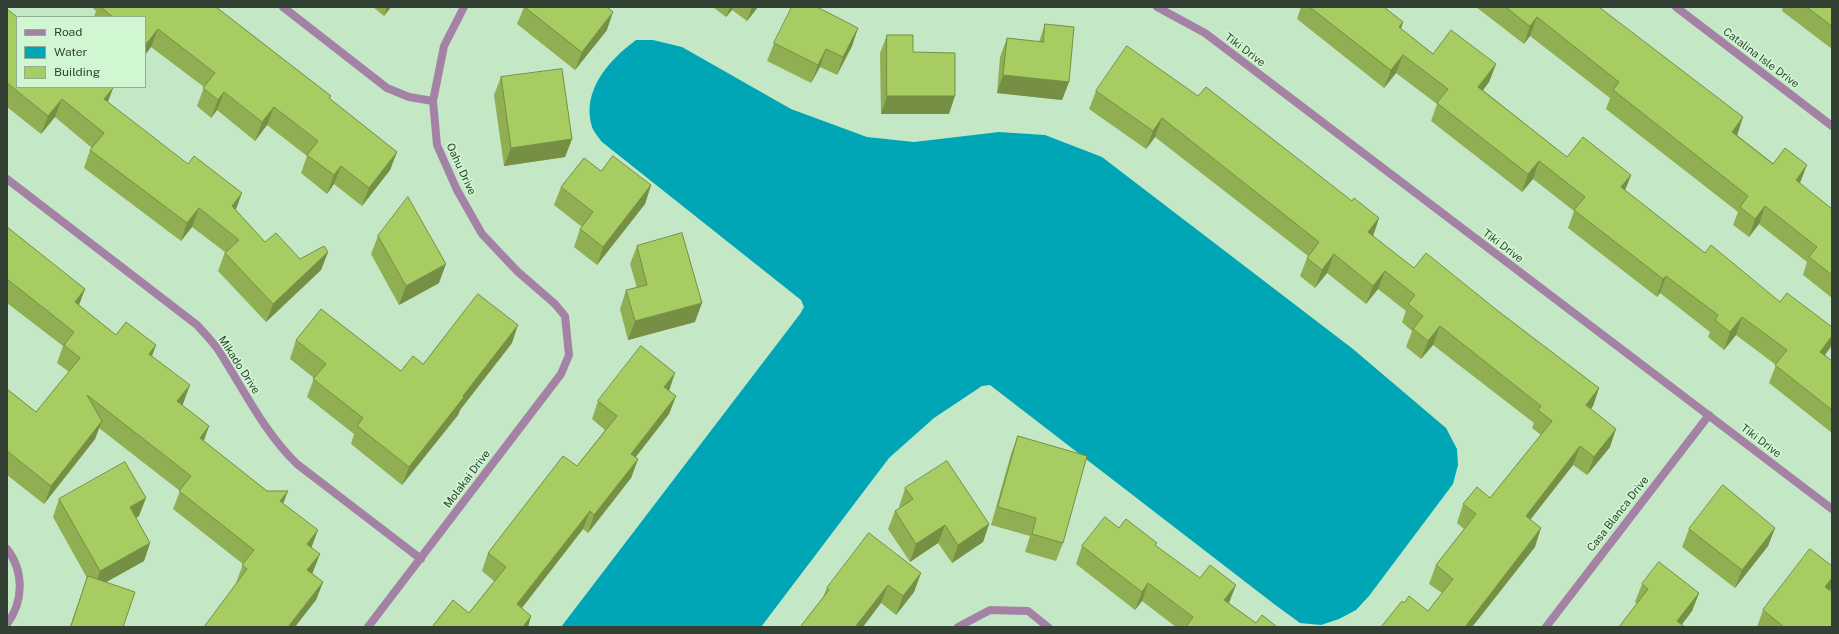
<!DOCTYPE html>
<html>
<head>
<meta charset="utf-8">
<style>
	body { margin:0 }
	#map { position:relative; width:1839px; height:634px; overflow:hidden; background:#c4e8c5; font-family:"Public Sans",sans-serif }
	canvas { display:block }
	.frame { position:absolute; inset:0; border:8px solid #324133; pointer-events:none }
	.legend { position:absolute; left:16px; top:16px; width:130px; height:72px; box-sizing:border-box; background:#d1f6d2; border:1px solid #91ae92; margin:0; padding:5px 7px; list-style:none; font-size:12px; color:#324133 }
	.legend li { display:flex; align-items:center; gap:8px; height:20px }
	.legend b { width:20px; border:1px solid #91ae92 }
</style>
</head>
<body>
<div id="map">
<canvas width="1839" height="634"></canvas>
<div class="frame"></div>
<ul class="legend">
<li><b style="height:5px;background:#a482a5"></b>Road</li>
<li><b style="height:11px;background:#00a6b5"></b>Water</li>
<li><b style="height:11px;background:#a7cc61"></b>Building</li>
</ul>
</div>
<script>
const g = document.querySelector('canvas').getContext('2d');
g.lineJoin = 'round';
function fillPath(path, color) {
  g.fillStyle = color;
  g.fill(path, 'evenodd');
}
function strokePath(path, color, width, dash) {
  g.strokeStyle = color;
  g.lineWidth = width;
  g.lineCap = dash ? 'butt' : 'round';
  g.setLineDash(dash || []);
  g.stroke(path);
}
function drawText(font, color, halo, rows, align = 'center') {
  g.font = font + ' "Public Sans",sans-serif';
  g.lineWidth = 3.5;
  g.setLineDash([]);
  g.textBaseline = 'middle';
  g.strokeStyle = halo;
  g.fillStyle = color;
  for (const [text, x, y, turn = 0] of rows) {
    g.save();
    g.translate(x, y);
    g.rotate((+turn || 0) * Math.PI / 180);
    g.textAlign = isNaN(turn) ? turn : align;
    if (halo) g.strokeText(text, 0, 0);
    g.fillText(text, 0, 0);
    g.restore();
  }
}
fillPath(new Path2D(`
	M636 40H653L682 47 791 109 867 137 914 142 999 132 1045 135 1102 157 1353 349 1446 428 1457 449 1458 465 1453 484 1369 596 1356 610 1339 619 1321 625 1300 623 1274 604 990 385 982 386 934 418 889 458 761 627H561L800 314 804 307 801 300 602 142C599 138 594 132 592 127 581 91 609 60 636 40Z`), '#00a6b5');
strokePath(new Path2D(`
	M283 7 387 88 409 97 433 101 437 145 457 190 482 234 517 271 555 304 565 316 569 355 561 374 368 627
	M1157 7 1205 33 1832 509
	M1676 7 1832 126
	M433 101 444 46 464 7
	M7 179 197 325C205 334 213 342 219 351 244 390 264 432 297 464L421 559
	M7 549C24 571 24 601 7 624
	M958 627 990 610 1028 611 1048 627
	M1546 627 1709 415`), '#a482a5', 8);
fillPath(new Path2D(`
	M92 7H216L331 96 330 99 397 152 390 170 362 206 334 184 327 194 301 173 307 156 267 125 255 141 217 110 211 118 197 106 204 87 151 47 145 55V17H94L96 11Z
	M373 7H391L384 16Z
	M524 7H607V30L575 70 517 24Z
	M713 7H758L747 21 732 10 726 17Z
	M1301 7H1384L1403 22 1401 29 1433 54 1496 64 1489 82 1483 90 1567 157 1631 175 1625 190 1705 253 1780 302 1832 327V343L1830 348 1825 355 1832 361V433L1769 383 1776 365 1736 335 1724 350 1708 337 1710 332 1660 293 1657 297 1568 228 1574 211 1533 179 1522 192 1431 121 1437 104 1396 73 1384 88 1297 19Z
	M1476 7H1599L1737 135 1832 209V298L1803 275 1807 262 1759 224 1749 237 1733 225 1738 212 1606 109 1610 98 1530 36 1524 44Z
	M1783 7H1832V49L1782 11Z
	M7 9 17 87 113 88 108 102 236 210 265 242 300 259 328 252 321 270 266 322 218 271 225 252 192 227 181 241 84 168 90 150 92 148 55 117 41 134 7 107Z
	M1045 24 1069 82 1062 100 997 93 1000 57 1007 38 1039 42Z
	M858 28 852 46 837 75 820 67 811 83 767 61 774 43Z
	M887 35 913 52 949 114H881L880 53Z
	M501 77 572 139 565 157 504 166 494 95Z
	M1096 91 1198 96 1352 201 1379 218 1373 236 1414 268 1498 311 1599 388 1593 406 1591 409 1610 447 1587 475 1573 465 1530 520 1535 547 1472 627 1404 603 1428 611 1442 593 1429 584 1436 565 1464 529 1457 523 1463 504 1490 498 1541 435 1532 428 1534 423 1433 345 1421 359 1406 347 1412 331 1402 322 1406 311 1378 289 1366 304 1327 273 1315 288 1300 276 1307 258 1308 256 1155 137 1146 149 1089 109Z
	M651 185 645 204 597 265 574 247 580 229 582 227 554 205 561 187Z
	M7 227 85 289 79 305 116 335 156 345 152 356 183 404 182 405 209 426 204 441 283 504 312 547 313 572 312 573 323 582 316 600 236 584V583L243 564 173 509 180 491 99 428 95 439 44 504 7 475V389L36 412 69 372 57 363 63 346 7 303Z
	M378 236 439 283 399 305 371 254Z
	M637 246 695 322 628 340 620 309 626 290 637 288 630 264Z
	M296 340 401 371 423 364 512 343 460 410 458 415 402 485 351 444 354 434 307 397 314 378 290 359Z
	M669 390 676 396 669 414 635 458 638 459 631 478 588 533 583 529 522 608 531 616 528 627H432L469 613 494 581 482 571 488 553 577 466 605 430 592 419 598 401Z
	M1018 436 1063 543 1056 561 1025 552 1030 536 991 525 1011 454Z
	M905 488 989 524 983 542 952 563 938 543 910 562 888 529 895 511 900 508 899 507Z
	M59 499 139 516 136 518 150 543 144 561 106 582 123 627H70L87 578 53 517Z
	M1775 528 1768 546 1735 588 1682 547 1689 529Z
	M1082 546H1156L1229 603 1256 623 1277 627H1176L1142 601 1135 610 1076 564Z
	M1832 566V586L1830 590 1832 627H1757L1763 610Z
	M921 573 914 592 896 615 881 603 823 597 827 588Z
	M1642 584 1699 593 1692 611 1682 624 1637 604 1635 602Z`), '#90af53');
fillPath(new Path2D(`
	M387 7H391L384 16Z
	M730 7H733L732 10 726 17Z
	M752 7H758L747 21Z
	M613 12 607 30 575 70 582 52Z
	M1537 17 1530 36 1524 44 1530 26Z
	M1403 22 1397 40 1399 27Z
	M858 28 852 46 837 75 843 57Z
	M158 29 151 47 145 55V47L147 43Z
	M826 49 820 67 811 83 818 65Z
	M1403 55 1396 73 1384 88 1391 70Z
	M1496 64 1489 82 1472 105 1478 87Z
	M1003 75 1069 82 1062 100 997 93Z
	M113 88 106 106 104 99Z
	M224 92 217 110 211 118 218 100Z
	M887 96H955L949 114H881Z
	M62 99 55 117 41 134 48 116Z
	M274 107 267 125 255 141 262 122Z
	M1743 117 1737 136 1732 132Z
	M1162 118 1155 137 1146 149 1153 131Z
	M572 139 565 157 504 166 511 148Z
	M397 152 390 170 362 206 369 188Z
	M1539 161 1533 179 1522 192 1528 174Z
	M1807 165 1800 183 1789 198 1796 180Z
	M341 166 334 184 327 194 334 175Z
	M1631 175 1624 193 1621 187Z
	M651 185 645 204 597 265 603 247Z
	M242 193 235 212 232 206Z
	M1765 206 1759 224 1749 237 1755 219Z
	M199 208 192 227 181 241 187 223Z
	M1379 218 1373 236 1368 232Z
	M328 252 321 270 266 322 273 304Z
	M1334 254 1327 273 1315 288 1322 270Z
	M446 264 439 283 399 305 406 286Z
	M1385 271 1378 289 1366 304 1373 286Z
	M1666 276 1660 293 1657 297 1663 279Z
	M85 289 78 307 75 302Z
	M702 303 695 322 628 340 635 321Z
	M1742 317 1736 335 1724 350 1730 332Z
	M518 325 512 343 460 410 458 415 402 485 409 467 463 396Z
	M1440 326 1433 345 1421 359 1428 341Z
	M1832 336V343L1830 348 1814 369 1820 352Z
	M156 345 149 363V354Z
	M675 373 669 391 664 387Z
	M190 385 183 404 171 419 177 401Z
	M1599 388 1593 406 1580 423 1586 405Z
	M676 396 669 414 624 472 631 454Z
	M102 421 95 439 44 504 51 486Z
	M209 426 202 444 200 438Z
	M1616 429 1610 447 1587 475 1594 457Z
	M1580 446 1573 465 1519 534 1526 516Z
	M638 459 631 478 588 533 594 515Z
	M288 491 281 509 280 501Z
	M146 498 139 516 123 525 130 507Z
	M590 511 583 529 510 623 517 604Z
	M989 524 983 542 952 563 958 545Z
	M945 525 938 543 910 562 916 544Z
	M1541 528 1535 547 1472 627H1465Z
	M1775 528 1768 546 1735 588 1742 570Z
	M318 530 311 549 307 544Z
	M150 543 144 561 94 589 100 571Z
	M320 554 313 572 300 588 307 570Z
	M921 573 914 592 896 615 903 596Z
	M1832 578V586L1831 589 1818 605 1825 587Z
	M323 582 316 600 295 627H288Z
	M1148 583 1142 601 1135 610 1142 592Z
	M888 585 881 603 863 627H855Z
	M1236 585 1229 603 1224 600Z
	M1699 593 1692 611 1680 627 1677 621Z
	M531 616 528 627H523Z`), '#758f44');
const building = new Path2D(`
	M101 7H216L331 96 329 98 397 152 369 188 341 166 334 175 307 155 318 141 274 107 262 122 224 92 218 100 203 88 215 73 158 29 147 43 145 42V17H113Z
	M525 7H607L613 12 582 52Z
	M792 7H817L858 28 843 57 826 49 818 65 774 43Z
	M1310 7H1384L1403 22 1399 27 1433 54 1451 30 1496 64 1478 87 1567 157 1583 137 1631 175 1621 187 1705 253 1711 245 1780 302 1787 293 1832 327V336L1820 352 1832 361V410L1775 365 1787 350 1742 317 1730 332 1715 320 1718 315 1666 276 1663 279 1574 210 1585 197 1539 161 1528 174 1437 103 1448 89 1403 55 1391 70Z
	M1506 7H1599L1743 117 1732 132 1773 164 1785 148 1807 165 1796 180 1832 209V275L1809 257 1817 247 1765 206 1755 219 1740 207 1748 196 1613 90 1619 82 1537 17 1530 26Z
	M1807 7H1832V26Z
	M7 9 17 17V87H112L113 88 104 99 188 164 194 156 242 193 232 206 265 242 276 233 300 259 324 246 328 252 273 304 225 253 239 240 199 208 187 223 90 150 104 133 62 99 48 116 7 83Z
	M1045 24 1074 27 1069 82 1003 75 1007 38 1043 42Z
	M887 35H913V52L955 53V96H887Z
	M1127 46 1198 96 1206 87 1352 201 1354 198 1379 218 1368 232 1414 268 1426 253 1498 311 1599 388 1586 405 1616 429 1594 457 1580 446 1526 516 1541 528 1465 627H1381L1402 601 1404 603 1409 596 1428 611 1453 579 1436 565 1476 514 1463 504 1477 487 1490 498 1552 421 1538 410 1541 406 1440 326 1428 341 1413 329 1423 316 1408 304 1415 295 1385 271 1373 286 1334 254 1322 270 1307 258 1319 242 1162 118 1153 131 1096 91Z
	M562 69 572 139 511 148 501 77Z
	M613 156 651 185 603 247 580 229 593 212 561 187 584 158 601 171Z
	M408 197 446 264 406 286 378 236Z
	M7 227 85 289 75 302 116 335 126 322 156 345 149 354 190 385 177 401 209 426 200 438 267 491H288L280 501 318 530 307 544 320 554 307 570 323 582 288 627H204L247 569 242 565 254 550 179 491 191 476 87 395 102 421 51 486 7 451V389L36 412 80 358 64 345 74 332 7 279Z
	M682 233 702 303 635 321 626 290 647 285 637 246Z
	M478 294 518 325 463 396 464 397 409 467 357 426 363 418 313 379 326 364 296 340 321 309 401 371 413 356 423 364Z
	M641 346 675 373 664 387 676 396 631 454 638 459 594 515 590 511 517 604 531 616 523 627H432L453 600 469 613 506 567 488 553 563 456 577 466 617 416 598 401Z
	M1018 436 1087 456 1063 543 1032 534 1036 518 998 507Z
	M947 461 989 524 958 545 945 525 916 544 895 511 913 499 905 488Z
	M125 462 146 498 130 507 150 543 100 571 59 499Z
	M1723 485 1775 528 1742 570 1689 529Z
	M1105 517 1119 528 1126 519 1157 543 1155 545 1200 578 1210 565 1236 585 1224 600 1256 623 1262 615 1277 627H1186L1193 617 1148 583 1142 592 1082 546Z
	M869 533 921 573 903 596 888 585 855 627H800L829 590 827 588Z
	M1810 549 1832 566V578L1825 587 1832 592V627H1784L1763 610Z
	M1659 562 1699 593 1677 621 1685 627H1619L1648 589 1642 584Z
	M88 576 135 592 123 627H71Z`);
fillPath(building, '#a7cc61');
strokePath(building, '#758f44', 1);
drawText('11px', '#324133', '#d1f6d2', [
	["Tiki Drive",1245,50,37],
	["Catalina Isle Drive",1761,58,37],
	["Oahu Drive",461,169,65],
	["Tiki Drive",1503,246,37],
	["Mikado Drive",239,365,57],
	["Tiki Drive",1761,441,37],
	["Molakai Drive",467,479,-53],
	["Casa Blanca Drive",1618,514,-52]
]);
</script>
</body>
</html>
